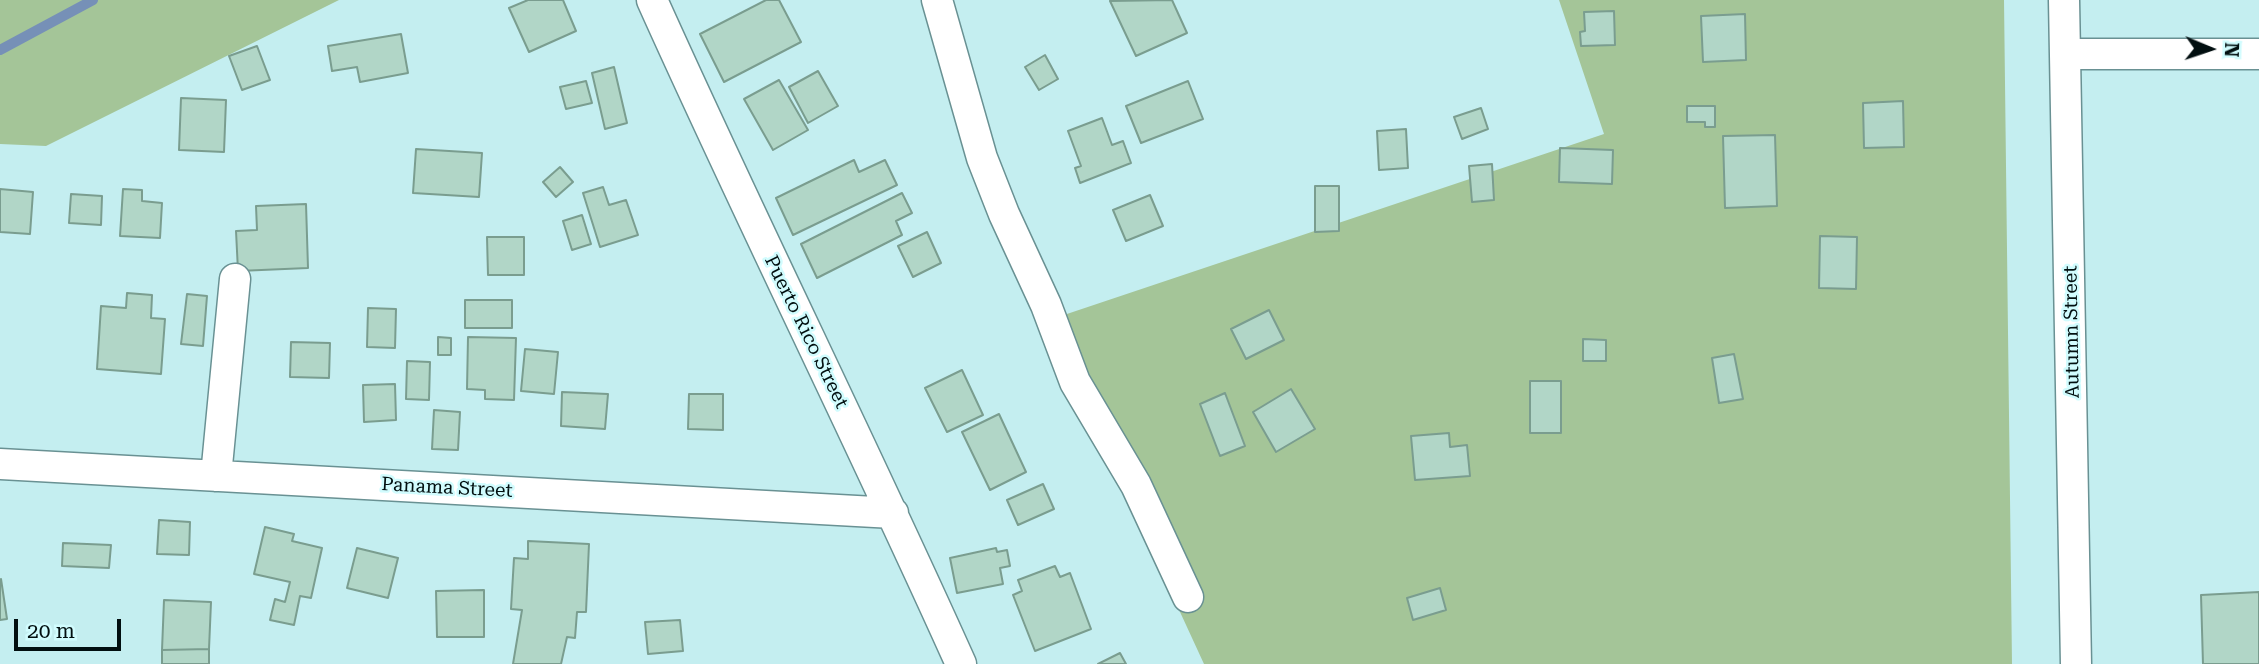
<!DOCTYPE html>
<html>
<head>
<meta charset="utf-8">
<style>
	body { margin:0 }
	#map { position:relative; width:2259px; height:664px; overflow:hidden; background:#c4eef0; font-family:"Roboto Serif",serif }
	canvas { display:block }
	.north { position:absolute; left:2175px; top:14px; width:70px; height:70px; -webkit-text-stroke:5px #d1fcfe; paint-order:stroke; rotate:92deg; font-size:19px; font-weight:700; line-height:28px; text-align:center; color:#020f10 }
	.north::after { content:''; display:block; margin:auto; width:24px; height:32px; background:#020f10; clip-path:polygon(50% 0,100% 100%,50% 72%,0 100%) }
	.scale { position:absolute; left:14px; top:619px; width:107px; height:32px; box-sizing:border-box; border:4px solid #020f10; border-top:0; padding-left:9px; font-size:21px; line-height:24px; white-space:nowrap; color:#020f10; -webkit-text-stroke:5px #d1fcfe; paint-order:stroke }
</style>
</head>
<body>
<div id="map">
<canvas width="2259" height="664"></canvas>
<div class="north">N</div>
<div class="scale">20 m</div>
</div>
<script>
const g = document.querySelector('canvas').getContext('2d');
g.lineJoin = 'round';
function fillPath(path, color) {
  g.fillStyle = color;
  g.fill(path, 'evenodd');
}
function strokePath(path, color, width, dash) {
  g.strokeStyle = color;
  g.lineWidth = width;
  g.lineCap = dash ? 'butt' : 'round';
  g.setLineDash(dash || []);
  g.stroke(path);
}
function drawText(font, color, halo, rows, align = 'center') {
  g.font = font + ' "Roboto Serif",serif';
  g.lineWidth = 5;
  g.setLineDash([]);
  g.textBaseline = 'middle';
  g.strokeStyle = halo;
  g.fillStyle = color;
  for (const [text, x, y, turn = 0] of rows) {
    g.save();
    g.translate(x, y);
    g.rotate((+turn || 0) * Math.PI / 180);
    g.textAlign = isNaN(turn) ? turn : align;
    if (halo) g.strokeText(text, 0, 0);
    g.fillText(text, 0, 0);
    g.restore();
  }
}
fillPath(new Path2D(`
	M0 0H339L46 146 0 144Z
	M1559 0H2004L2012 664H1204L1046 321 1604 134Z`), '#a4c598');
strokePath(new Path2D(`
	M0 50 93 0`), '#7690b7', 10);
const building = new Path2D(`
	M528 0H563L576 31 529 52 509 8Z
	M766 0H779L801 42 724 82 700 34Z
	M1172 0 1187 33 1136 56 1110 1Z
	M1614 11 1615 45 1581 46 1580 32 1585 31 1584 12Z
	M1745 14 1746 60 1703 62 1701 16Z
	M401 34 408 73 360 82 357 67 332 71 328 46Z
	M257 46 270 80 242 90 229 56Z
	M1045 55 1058 79 1039 90 1025 67Z
	M614 67 627 123 605 129 592 73Z
	M818 71 838 106 808 123 789 87Z
	M779 80 808 130 773 150 744 99Z
	M586 81 592 103 566 109 560 87Z
	M1188 81 1203 119 1141 143 1126 106Z
	M181 98 226 100 224 152 179 150Z
	M1903 101 1904 147 1864 148 1863 103Z
	M1687 106H1715V127H1705V122H1687Z
	M1481 108 1488 129 1462 139 1454 117Z
	M1102 118 1112 145 1123 141 1131 163 1080 183 1075 168 1081 166 1068 131Z
	M1406 129 1408 168 1379 170 1377 131Z
	M1775 135 1777 206 1725 208 1723 136Z
	M1560 148 1613 150 1612 184 1559 182Z
	M416 149 482 153 479 197 413 193Z
	M854 160 859 172 885 160 897 185 793 235 776 198Z
	M1492 164 1494 200 1472 202 1469 166Z
	M560 167 573 182 556 197 543 182Z
	M1315 186H1339V231L1315 232Z
	M603 187 609 205 626 200 638 235 600 247 583 193Z
	M0 189 33 192 30 234 0 232Z
	M123 189 142 190V201L162 203 160 238 120 236Z
	M902 193 912 213 896 221 902 235 817 278 801 244Z
	M71 194 102 196 101 225 69 223Z
	M1150 195 1163 226 1126 241 1113 210Z
	M306 204 308 268 238 271 236 231 257 230 256 206Z
	M582 215 591 244 572 250 563 221Z
	M927 232 941 263 913 277 898 246Z
	M1820 236 1857 237 1856 289 1819 288Z
	M487 237H524V275H488Z
	M127 293 152 295 151 318 165 319 161 374 97 369 101 306 126 308Z
	M187 294 207 296 203 346 181 344Z
	M465 300H512V328H465Z
	M368 308 396 309 395 348 367 347Z
	M1269 310 1284 340 1246 359 1231 329Z
	M438 337 451 338V355H438Z
	M468 337 516 338 514 400 485 399V390L467 389Z
	M1583 339 1606 340V361H1583Z
	M291 342 330 343 329 378 290 377Z
	M525 349 558 352 554 394 521 391Z
	M1734 354 1743 399 1719 403 1712 358Z
	M407 361 430 362 429 400 406 399Z
	M962 370 983 415 947 432 925 388Z
	M1530 381H1561V433H1530Z
	M395 384 396 420 364 422 363 385Z
	M1291 389 1315 429 1276 452 1253 412Z
	M562 392 608 394 605 429 561 426Z
	M1225 393 1245 446 1220 456 1200 404Z
	M689 394H723V430L688 429Z
	M434 410 460 412 458 450 432 449Z
	M999 414 1026 472 990 490 962 432Z
	M1449 433 1450 447 1467 445 1470 476 1415 480 1411 436Z
	M1043 484 1054 509 1018 525 1007 500Z
	M159 520 190 522 189 555 157 554Z
	M265 527 294 534 292 541 322 548 311 598 300 596 294 625 270 620 275 599 285 602 290 582 254 574Z
	M528 541 589 544 586 612H577L575 638 567 637 561 664H513L522 610 511 609 514 558 528 559Z
	M63 543 111 545 109 568 62 566Z
	M357 548 398 558 388 598 347 588Z
	M996 548 997 552 1007 550 1010 566 1000 568 1003 584 957 593 950 558Z
	M1055 566 1060 577 1070 573 1091 629 1035 651 1013 595 1022 591 1018 580Z
	M1 579 7 619 0 620V580Z
	M1440 588 1446 610 1413 620 1407 598Z
	M484 590V637H437L436 591Z
	M2259 592V664H2203L2201 595Z
	M164 600 211 602 209 649 162 650Z
	M680 620 683 651 648 654 645 622Z
	M209 649V664H162V650Z
	M1120 653 1126 664H1098Z`);
fillPath(building, '#b1d6c7');
strokePath(building, '#7a9d8f', 2);
const minor = new Path2D(`
	M652 0C752 223 861 441 961 664
	M937 0 982 158 1004 214 1046 305 1075 382 1136 485 1188 597
	M2064 0 2076 664
	M2065 54H2259
	M0 464 893 513
	M216 476 235 279`);
strokePath(minor, '#699193', 33);
strokePath(minor, '#fff', 30);
drawText('19px', '#020f10', '#d1fcfe', [
	["Puerto Rico Street",806,332,64],
	["Autumn Street",2072,332,-91],
	["Panama Street",447,488,3]
]);
</script>
</body>
</html>
